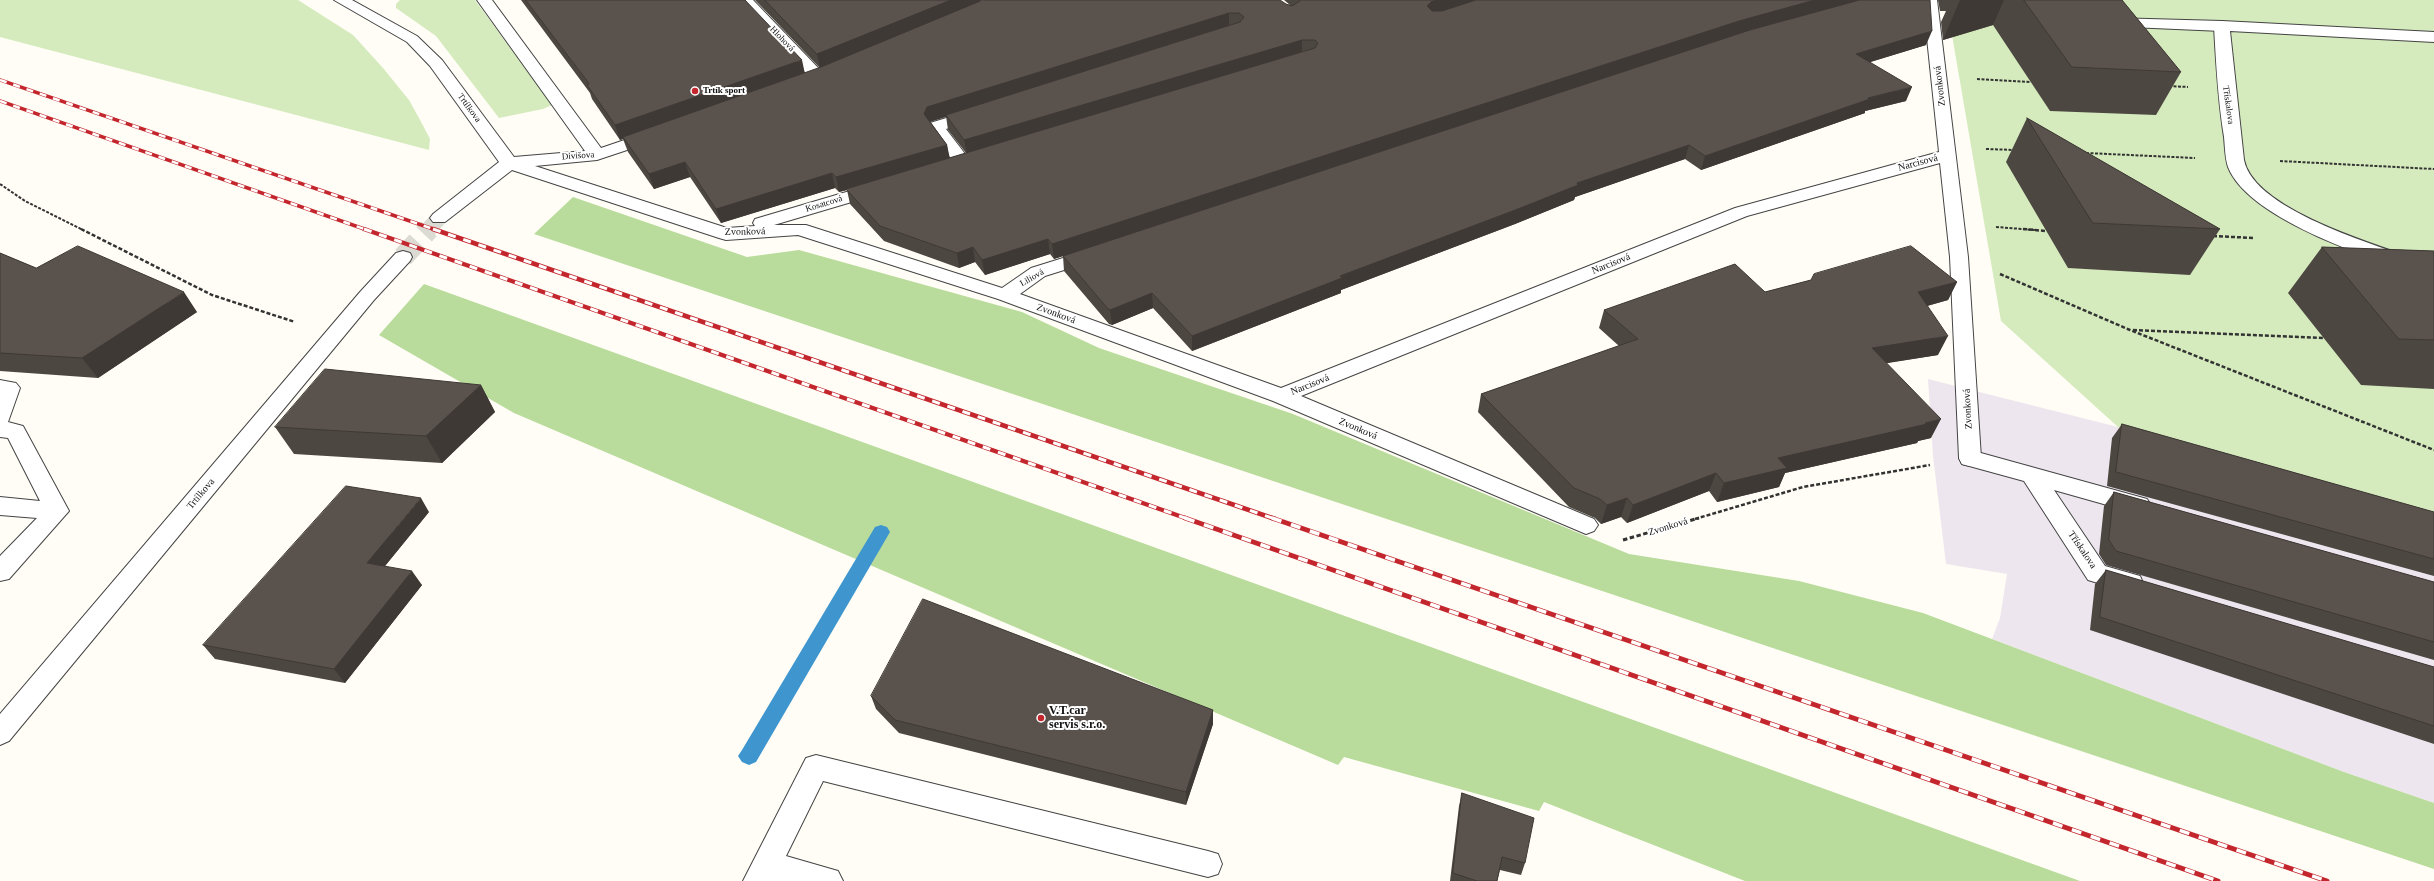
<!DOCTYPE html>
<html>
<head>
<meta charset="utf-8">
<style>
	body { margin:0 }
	canvas { display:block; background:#fffdf5 }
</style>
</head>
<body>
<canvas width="2434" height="881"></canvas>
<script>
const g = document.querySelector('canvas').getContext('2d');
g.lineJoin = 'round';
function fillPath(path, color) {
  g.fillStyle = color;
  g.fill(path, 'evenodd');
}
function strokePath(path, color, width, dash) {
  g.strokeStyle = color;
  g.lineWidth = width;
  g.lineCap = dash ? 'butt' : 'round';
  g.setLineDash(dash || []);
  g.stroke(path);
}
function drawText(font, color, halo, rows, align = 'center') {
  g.font = font + ' Georgia,serif';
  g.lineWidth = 4;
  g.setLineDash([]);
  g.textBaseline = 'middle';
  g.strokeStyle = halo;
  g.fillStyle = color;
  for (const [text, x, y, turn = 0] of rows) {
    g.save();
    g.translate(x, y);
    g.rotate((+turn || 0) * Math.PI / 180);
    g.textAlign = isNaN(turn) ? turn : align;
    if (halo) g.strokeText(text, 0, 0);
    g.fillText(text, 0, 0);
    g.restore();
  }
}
fillPath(new Path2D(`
	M1928 379 2118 427 2434 523V803L2344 772 1992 639 2000 618 2007 574 1946 564 1933 456Z`), '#eee6ef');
fillPath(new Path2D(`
	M0 0H298L353 35 383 68 409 100 419 118 430 139 429 150 0 37Z
	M400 0H475L552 105 543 109 499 118 436 36 396 8V4Z
	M1946 0H2434V521L2118 427 2001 321Z`), '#d5ebbd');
fillPath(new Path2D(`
	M573 197 747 257 799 250 1022 312 1099 348 1293 414 1629 554 1799 581 1923 613 2344 772 2434 803V869L534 234Z
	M424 284 2080 881H1745L1544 802 1539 811 1344 757 1338 765 514 413 379 335Z`), '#b9dc9c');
fillPath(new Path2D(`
	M881 525 887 527 890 532 756 762 749 765 742 762 738 756 742 750 875 527Z`), '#3f96cf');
strokePath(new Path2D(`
	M428 230 439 218`), '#dbdad3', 16, [16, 8]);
strokePath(new Path2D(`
	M403 257 429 229`), '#dbdad3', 21, [21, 10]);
const lane = new Path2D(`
	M2112 18 2222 21 2230 26 2222 31 2107 26 2104 23Z
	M0 380 16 383 20 388 8 422 23 426 69 511 9 579 0 581V556L37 518 0 515V497L40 501 8 438 0 437Z
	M1970 450 2147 499 2151 505 2147 511 2139 514 2054 490 2105 566 2140 576 2143 583 2140 590 2131 593 2088 580 2024 481 1962 464 1959 458 1962 452Z
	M816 755 1208 851 1218 854 1222 864 1218 874 1208 877 823 781 786 856 838 871 843 881H743L806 758Z`);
const street = new Path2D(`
	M334 0H352L417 36 442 60 514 157 585 151 477 0H492L601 148 654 130 660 131 662 135 660 139 597 160 535 166 727 228 755 226 753 223 755 219 870 185H882L885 189 882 193 774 225H806L1002 288 1031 268 1092 249 1099 251 1101 255 1099 259 1045 276 1020 294 1281 388 1735 208 1939 152 1923 0H1937L1968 257 1981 458 1978 464 1970 466 1962 464 1959 458 1950 257 1940 163 1747 216 1301 396 1594 519 1598 525 1594 531 1586 534 1273 401 998 299 798 235 726 240 719 238 512 170 445 222H433L430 218 433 214 499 162 430 66 407 42Z
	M738 0H753L824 74 826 77 824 80H812Z
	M976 0H1040L1033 4 992 9Z
	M2222 21 2434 32V42L2230 31 2244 160C2254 212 2388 249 2434 265V277C2381 263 2249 221 2228 167 2225 158 2225 147 2224 137 2218 101 2216 63 2214 26Z
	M976 109 982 110 984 114 982 118 946 129 972 163 969 167H957L928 127 930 123Z
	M403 251 410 253 412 257 410 261 374 300 9 741 0 745V714L360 292 396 253Z`);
strokePath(lane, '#444', 2);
strokePath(street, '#444', 2);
strokePath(new Path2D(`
	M1977 79 2031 82
	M2169 86 2188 87
	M1986 149 2015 150
	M2086 153 2195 158
	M2280 161 2434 169
	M0 184 25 201 83 230
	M1996 227 2035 230`), '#333', 2, [3, 1.5]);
strokePath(new Path2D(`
	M81 229 212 295 295 322
	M2023 229 2046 231
	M2213 236 2254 238
	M2000 274 2130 330 2434 450
	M2133 330 2324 338
	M1695 519 1803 487 1930 465`), '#333', 2.5, [4, 2]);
strokePath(new Path2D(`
	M1623 540 1699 518`), '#333', 3, [4.5, 2.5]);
fillPath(lane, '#fff');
fillPath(street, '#fff');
const railFar2 = new Path2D(`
	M0 80 436 230
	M0 101 367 230`);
const railFar1 = new Path2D(`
	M364 229 1188 519
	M433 229 1275 519`);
const rail = new Path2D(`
	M1185 518 2218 881
	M1272 518 2327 881`);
strokePath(railFar2, '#c4262e', 3.5);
strokePath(railFar1, '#c4262e', 4.5);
strokePath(rail, '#c4262e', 5);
strokePath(railFar2, '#fff', 2.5, [7]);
strokePath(railFar1, '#fff', 3, [8]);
strokePath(rail, '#fff', 3.5, [10]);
fillPath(new Path2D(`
	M521 0H745L805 73 820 68 755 0H981L980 1 1286 4 1290 5 1284 0H1930L1926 45 1870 62 1906 101 1865 111V113L1701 170 1685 159 1575 197 1574 200 1515 224 1341 290V293L1192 351 1153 308 1112 325 1109 324 1064 271 1063 256 1735 34 1054 259 1050 254 985 275 975 262 959 268 884 241 850 204 847 190 839 192 835 188 721 223 690 177 654 189 628 152 623 139 620 140 592 99 590 93ZM946 116 948 130 966 153 949 158 947 145 930 121Z
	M1938 0H2122L2181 72 2156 115 2050 111 1993 25 1943 40 1941 22 1946 11H1940Z
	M2027 118 2220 229 2190 275 2068 268 2006 162Z
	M2322 247 2434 251V389L2361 385 2288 293Z
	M0 253 36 268 197 312 98 378 0 371Z
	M1811 280 1957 282 1948 300 1927 306 1938 355 1886 363 1931 438 1918 441 1917 443 1785 473 1779 487 1717 502 1709 491 1627 523 1621 517 1601 524 1595 518 1569 507 1478 412 1481 394 1619 346 1599 328 1604 310 1765 292Z
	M481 385 495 412 442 463 294 454 275 427Z
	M2122 424 2434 512V576L2107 486 2112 438Z
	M2114 492 2434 582V660L2106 565 2099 554 2104 506Z
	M429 512 385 566 422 585 345 683 215 659 203 645Z
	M2106 570 2434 667V744L2090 630 2095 584Z
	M871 696 1213 710V724L1186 805 899 733 876 709Z
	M1462 793 1525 863 1521 875 1500 870 1497 881H1450L1459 806Z`), '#4d4742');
fillPath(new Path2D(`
	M951 0H981L979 3 820 68 817 54Z
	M1437 0H1477L1430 16 1427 6 1431 2Z
	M1815 0H1860L1735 35 1054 259 1052 244 1739 21Z
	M1960 0H2004L1993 25 1943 40Z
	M1229 13V27L930 122 924 114 927 107Z
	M1932 31 1926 45 1851 68 1856 54Z
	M1302 40V54L967 154 964 140Z
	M802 60 805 74 620 140 615 125Z
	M1912 87 1906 101 1865 111V113L1701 170 1705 156 1868 98Z
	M947 145 950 159 846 189 847 190 839 192 836 177Z
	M1689 145 1685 159 1575 197 1574 200 1515 224 1341 290V293L1192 351V336L1340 276 1577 183Z
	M685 162 690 177 654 189 649 174Z
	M832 173 835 188 721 223 716 209Z
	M1048 239 1050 254 985 275 982 260Z
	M973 247 975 262 959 268 957 253Z
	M1957 282 1948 300 1909 311 1918 292Z
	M184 292 197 312 98 378 82 358Z
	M1152 293 1153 308 1112 325 1110 310Z
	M1948 336 1938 355 1863 367 1872 348Z
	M481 385 495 412 442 463 426 436Z
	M1941 419 1931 438 1918 441 1917 443 1785 473 1779 487 1717 502 1724 483 1778 458Z
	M1716 473 1709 491 1627 523 1633 505Z
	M421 498 429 512 376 577 367 563Z
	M1627 498 1621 517 1601 524 1607 505Z
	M412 571 422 585 345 683 334 669Z
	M1213 710V724L1186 805V792Z`), '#3f3936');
const building = new Path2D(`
	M526 0H745L802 60 615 125 587 85 589 84Z
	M765 0H951L817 54Z
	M983 0H1280L1286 4 1292 6 1300 1V0H1437L1431 2 1427 6 1432 11H1442L1476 0H1815L1739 21 1052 244 1048 239 982 260 973 247 957 253 880 226 846 189 1315 48 1318 43 1315 40H1302L964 140 946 115 1240 22 1244 17 1239 13H1229L927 107 924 114 947 145 836 177 832 173 716 209 685 162 649 174 623 137 821 67Z
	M1860 0H1930L1932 31 1856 54 1912 87 1868 98 1870 99 1705 156 1689 145 1577 183 1578 185 1518 209 1340 276 1342 278 1192 336 1152 293 1110 310 1108 309 1063 256 1750 30Z
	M2024 0H2122L2181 72 2072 67Z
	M2027 118 2220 229 2093 223Z
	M78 246 184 292 82 358 0 353V253L36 268Z
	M1911 246 1957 282 1918 292 1948 336 1872 348 1941 419 1925 423 1927 424 1778 458 1787 468 1724 483 1716 473 1633 505 1627 498 1607 505 1600 499 1574 488 1481 394 1638 339 1604 310 1735 264 1765 292 1811 280 1814 274Z
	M2322 247 2434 251V340L2399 339Z
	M325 369 481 385 426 436 275 427Z
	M2122 424 2434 512V559L2116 472Z
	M346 486 421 498 367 563 412 571 334 669 203 645Z
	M2114 492 2434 582V642L2116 551 2109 540Z
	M2106 570 2434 667V726L2100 617Z
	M923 599 1213 710 1186 792 895 720 871 696Z
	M1462 793 1534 818 1525 863 1502 857 1497 881H1477L1453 873Z`);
fillPath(building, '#5a524d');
strokePath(building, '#3f3936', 1);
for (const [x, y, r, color] of [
	[695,91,4,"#c4262e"],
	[1041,718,4,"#c4262e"]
]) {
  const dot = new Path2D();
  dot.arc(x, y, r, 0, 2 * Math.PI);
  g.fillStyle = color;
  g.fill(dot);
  strokePath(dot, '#fff', 1.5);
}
drawText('9px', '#111', '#fff', [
	["Hlohová",782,39,46],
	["Třískalova",2228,105,82],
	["Trtílkova",469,108,54],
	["Divišova",578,156,-4],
	["Kosatcová",824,204,-17],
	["Liliová",1032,278,-30]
]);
drawText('bold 9px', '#111', '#fff', [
	["Trtík sport",703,91]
], 'left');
drawText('10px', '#111', '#fff', [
	["Zvonková",1940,86,-97],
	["Narcisová",1918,163,-15],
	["Zvonková",745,232,-1],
	["Narcisová",1611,264,-22],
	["Zvonková",1056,314,20],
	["Narcisová",1310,385,-22],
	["Zvonková",1968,409,-93],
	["Zvonková",1358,429,23],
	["Trtílkova",201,494,-50],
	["Zvonková",1668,527,-17],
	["Třískalova",2082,550,56]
]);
drawText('bold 12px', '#111', '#fff', [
	["V.T.car",1049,711],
	["servis s.r.o.",1049,725]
], 'left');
</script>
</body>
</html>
